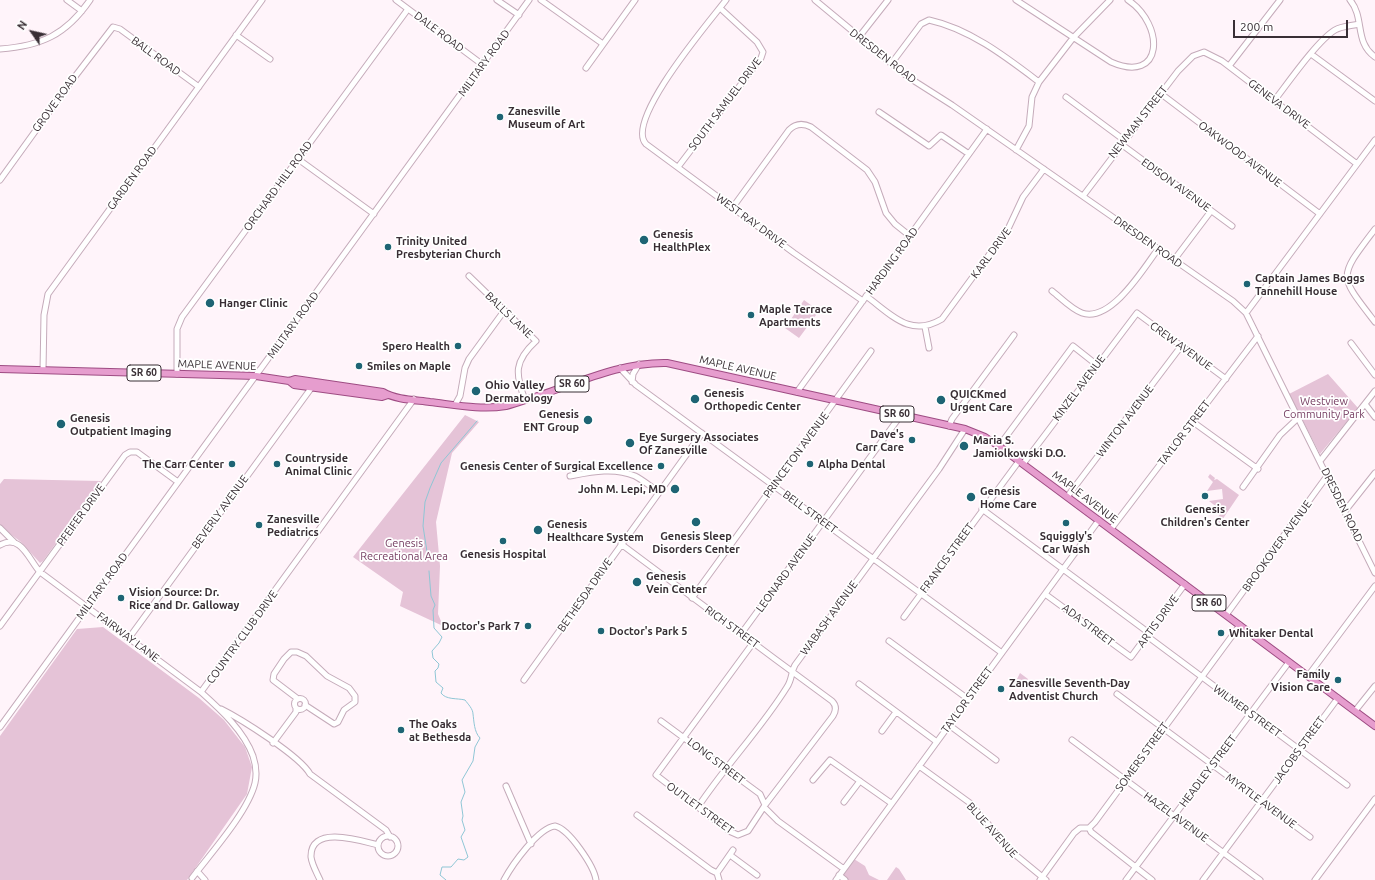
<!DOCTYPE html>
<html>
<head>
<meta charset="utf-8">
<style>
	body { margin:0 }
	#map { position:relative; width:1375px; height:880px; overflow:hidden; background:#fff4fa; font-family:Ubuntu,sans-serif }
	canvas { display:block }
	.north { position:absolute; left:12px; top:12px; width:40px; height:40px; -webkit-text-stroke:3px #fff; paint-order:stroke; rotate:304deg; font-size:11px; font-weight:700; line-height:16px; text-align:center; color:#392f35 }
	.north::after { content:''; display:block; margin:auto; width:14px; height:18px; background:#392f35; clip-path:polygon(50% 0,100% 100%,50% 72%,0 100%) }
	.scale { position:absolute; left:1233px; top:20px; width:115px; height:18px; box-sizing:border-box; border:2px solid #392f35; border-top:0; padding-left:5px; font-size:12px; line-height:14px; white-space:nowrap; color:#392f35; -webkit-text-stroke:3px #fff; paint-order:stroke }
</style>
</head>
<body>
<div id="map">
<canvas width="1375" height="880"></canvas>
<div class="north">N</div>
<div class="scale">200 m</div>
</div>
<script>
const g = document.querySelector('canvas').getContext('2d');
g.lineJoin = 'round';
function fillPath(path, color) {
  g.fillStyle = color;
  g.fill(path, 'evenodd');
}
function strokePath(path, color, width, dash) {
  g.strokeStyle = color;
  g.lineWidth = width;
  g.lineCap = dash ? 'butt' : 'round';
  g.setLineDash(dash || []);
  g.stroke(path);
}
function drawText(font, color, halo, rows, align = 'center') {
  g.font = font + ' Ubuntu,sans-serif';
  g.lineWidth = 3.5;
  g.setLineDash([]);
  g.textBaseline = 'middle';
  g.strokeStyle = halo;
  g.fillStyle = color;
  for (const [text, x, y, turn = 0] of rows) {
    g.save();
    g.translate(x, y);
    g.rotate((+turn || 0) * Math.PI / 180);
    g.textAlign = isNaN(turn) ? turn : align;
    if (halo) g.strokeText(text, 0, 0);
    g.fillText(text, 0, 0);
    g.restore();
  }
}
fillPath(new Path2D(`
	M804 300 819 311 799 338 785 328Z
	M1328 374 1358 408 1320 454 1289 394Z
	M465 415 479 422 452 453 436 522 440 566 438 614 443 626 400 606 403 592 353 557Z
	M1210 474 1215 478 1214 480 1217 479 1239 495 1220 523 1216 520 1222 511 1209 501 1223 499 1222 489 1207 491 1213 482 1208 477Z
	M4 479 101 481 43 561 40 563 21 542 0 526V484Z
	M103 627 199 698 224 720 245 747 252 767 247 794 187 880H0V736L77 629Z
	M1020 673 1028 679 1026 684 1023 682 1020 686 1015 683Z
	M854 859 865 866 869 875 879 880H838Z
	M896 867 899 869 906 880H887Z`), '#e5c3d7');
strokePath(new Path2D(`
	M428 558 423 526 425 502 430 488 441 463 477 421
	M429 571 431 596 435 605 433 610 434 628 442 637 439 643 432 651 433 658 439 664 438 668 435 671 436 682 443 688 441 693C446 700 457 698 465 700 468 704 473 709 473 714 474 721 474 732 480 738L475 747 473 761 462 780 465 792 461 802 463 816 462 820 465 830 461 837 468 857 464 860 458 859 451 867H442L440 875 446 880`), '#8fc6d5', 1);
const minor = new Path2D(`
	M67 0 82 11
	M396 0 483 65
	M497 0 519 15
	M541 0 603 44
	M726 0C710 21 624 121 646 144L794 253 863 301
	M815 0 908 77 952 105 1233 301 1246 313 1375 573
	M1016 0 1111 62C1164 85 1165 25 1128 0
	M1350 0C1365 18 1354 42 1375 57
	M236 35 270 59
	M859 37 888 0
	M0 49C41 46 66 35 90 0
	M1311 54 1375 101
	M891 64 921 24 929 20C970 29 1006 57 1039 82L1032 97 1029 126 1016 150
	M1229 66 1280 0
	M586 68 635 0
	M1039 82 1073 38 1110 0
	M1160 93 1320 214
	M1066 97 1124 140
	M1274 101C1288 83 1317 41 1335 30 1342 26 1351 26 1359 24
	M879 112 929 146 941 135 969 154
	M1121 144 1232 226
	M298 159 374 214
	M678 167 761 58 763 52 757 42 720 8
	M0 180 70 83 113 27 120 29 199 87
	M1083 196 1178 71 1193 56 1204 52 1222 61 1357 164
	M733 207 789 130C796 123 803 123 811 127L867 170 875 182 886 213 895 224 910 236
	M1375 229C1338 278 1338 274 1375 322
	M1174 260 1211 211
	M469 276 536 341C514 361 515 374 525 400
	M1052 291C1061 298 1071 309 1082 313 1111 323 1144 268 1158 249
	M866 296C892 315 910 338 942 319L1008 229 1023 197 1044 169
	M1246 313 1375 140
	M925 327 929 348
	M1351 343 1375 375
	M620 368 636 385 1002 653
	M43 370 44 315 48 294 262 0
	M177 374V329L182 317 408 9
	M632 382 633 374 639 364
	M797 392 987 129
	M1365 404 1375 417
	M455 405 460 396 465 368 469 359 504 311
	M1193 422 1258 469
	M949 426 952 419 1014 335
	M999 446 1073 346 1097 365
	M1320 461 1375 391
	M1023 464 1137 313 1226 379
	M570 476C591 472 614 467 635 476 643 480 651 487 659 492
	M1243 487 1280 435 1298 418
	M1067 497 1182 345
	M982 509 1149 633
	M1345 511 1375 473
	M0 528 14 542
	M1111 529 1258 336
	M621 544 775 659 832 701C837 706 836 711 833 716L765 805 748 831 738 835 729 831 656 775 753 643
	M0 545C21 533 29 560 40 572L201 692
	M1045 594 1131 657 1185 584
	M692 598 871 351
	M1226 615 1327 476
	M904 617 1019 461
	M0 626 125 455 130 452H137L178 482
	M741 634 901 415
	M1147 636 1347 785
	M129 638 312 387
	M889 641 968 699
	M1308 676 1375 586
	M524 680 702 433
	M859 684 937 742
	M1117 694 1310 837
	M294.5 704a5.5 5.5 0 1 1 11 0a5.5 5.5 0 1 1-11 0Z
	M298 699 273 680 274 674 284 659 291 652H297L306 656 327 676 349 688 355 696V702L344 710 338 722 334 724 305 705
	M221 709C241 719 300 756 310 774L386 830 390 837
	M1355 711 1375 686
	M661 721 760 794 765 805
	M949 725 996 760
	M0 727 529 0
	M882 731 896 712
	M1072 740 1260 880
	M273 743 296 712V708
	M919 766 970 803 1012 852 1046 880
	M813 780 830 760 891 803
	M506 786 531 844
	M844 802 860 781
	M698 807C725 766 761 729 787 687 792 680 791 672 795 665L939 469 965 429
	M765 808 778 821 844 869
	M637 815 711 870 717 873 719 880
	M1089 828 1091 832 1152 880
	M378 846a10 10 0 1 1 20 0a10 10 0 1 1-20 0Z
	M730 855 757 875
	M197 871 205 880
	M717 873 733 850
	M839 875 845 880
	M192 878C211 853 248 812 255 783 257 774 256 765 253 756 244 731 221 710 201 692L414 399
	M320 880C317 873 312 865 311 857 310 824 362 841 378 845
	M504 880C512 865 538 828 555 826 569 829 594 866 596 880
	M836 880 1099 520
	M1040 880 1074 833 1080 828H1089L1095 822 1240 625
	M1126 880 1289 662
	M1203 880 1338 698
	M1315 880 1375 799`);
const major = new Path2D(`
	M0 369 220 375 256 376 289 381 295 379 383 392C396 400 416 400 430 402 456 405 481 410 506 406 518 403 530 398 541 395 582 381 623 362 667 363L965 429 985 437 1000 447 1375 726
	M289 381 294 385 382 397 388 395`);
strokePath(minor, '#c5abba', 7);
strokePath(major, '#9e4c83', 8);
strokePath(minor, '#fff', 5);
strokePath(major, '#e69dce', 6);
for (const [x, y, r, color] of [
	[500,117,4,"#1e6474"],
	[644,240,5,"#1e6474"],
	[388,247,4,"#1e6474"],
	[1247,284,4,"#1e6474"],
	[210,303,5,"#1e6474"],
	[751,315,4,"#1e6474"],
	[458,346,4,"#1e6474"],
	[359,366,4,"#1e6474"],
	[476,391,5,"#1e6474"],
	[695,399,5,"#1e6474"],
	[941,400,5,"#1e6474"],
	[588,420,5,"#1e6474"],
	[61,424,5,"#1e6474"],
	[912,440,4,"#1e6474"],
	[630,443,5,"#1e6474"],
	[964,446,5,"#1e6474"],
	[232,464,4,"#1e6474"],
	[277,464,4,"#1e6474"],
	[810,464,4,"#1e6474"],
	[661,466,4,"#1e6474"],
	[675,489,5,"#1e6474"],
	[1205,496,4,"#1e6474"],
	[971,497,5,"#1e6474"],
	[696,522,5,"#1e6474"],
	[1066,523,4,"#1e6474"],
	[259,525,4,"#1e6474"],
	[538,530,5,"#1e6474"],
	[503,541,4,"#1e6474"],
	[637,582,5,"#1e6474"],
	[121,598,4,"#1e6474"],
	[528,626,4,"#1e6474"],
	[601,631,4,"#1e6474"],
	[1221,633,4,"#1e6474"],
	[1338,680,4,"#1e6474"],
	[1001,689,4,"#1e6474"],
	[401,730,4,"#1e6474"]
]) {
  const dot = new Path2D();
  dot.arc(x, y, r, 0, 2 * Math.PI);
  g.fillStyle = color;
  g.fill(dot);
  strokePath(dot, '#fff', 1.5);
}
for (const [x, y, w] of [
	[144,373,34],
	[572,384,34],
	[897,414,34],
	[1209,603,34]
]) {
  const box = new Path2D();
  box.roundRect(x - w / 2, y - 8, w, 16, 3);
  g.fillStyle = '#fff';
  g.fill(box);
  strokePath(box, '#392f35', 1);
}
drawText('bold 10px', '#392f35', null, [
	["SR 60",144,373],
	["SR 60",572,384],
	["SR 60",897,414],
	["SR 60",1209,603]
]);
drawText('11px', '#392f35', '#fff', [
	["DALE ROAD",439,32,37],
	["BALL ROAD",156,56,36],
	["DRESDEN ROAD",883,56,38],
	["MILITARY ROAD",484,63,-54],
	["GROVE ROAD",55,103,-54],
	["SOUTH SAMUEL DRIVE",725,104,-53],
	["GENEVA DRIVE",1279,104,37],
	["NEWMAN STREET",1138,122,-52],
	["OAKWOOD AVENUE",1240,154,37],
	["GARDEN ROAD",132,178,-54],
	["EDISON AVENUE",1176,185,36],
	["ORCHARD HILL ROAD",278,186,-54],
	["WEST RAY DRIVE",751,221,36],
	["DRESDEN ROAD",1148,242,35],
	["KARL DRIVE",991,253,-54],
	["HARDING ROAD",892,261,-54],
	["BALLS LANE",509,315,44],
	["MILITARY ROAD",293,325,-54],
	["CREW AVENUE",1181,346,36],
	["MAPLE AVENUE",217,365,2],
	["MAPLE AVENUE",738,368,13],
	["KINZEL AVENUE",1079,388,-53],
	["WINTON AVENUE",1125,421,-53],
	["TAYLOR STREET",1184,433,-53],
	["PRINCETON AVENUE",796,455,-54],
	["MAPLE AVENUE",1085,497,37],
	["DRESDEN ROAD",1342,505,64],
	["BEVERLY AVENUE",220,512,-54],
	["BELL STREET",810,512,36],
	["PFEIFER DRIVE",81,515,-54],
	["BROOKOVER AVENUE",1277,546,-54],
	["FRANCIS STREET",947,558,-54],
	["LEONARD AVENUE",786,573,-54],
	["MILITARY ROAD",102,586,-54],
	["BETHESDA DRIVE",585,595,-55],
	["WABASH AVENUE",829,618,-54],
	["ARTIS DRIVE",1158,621,-54],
	["ADA STREET",1088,625,37],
	["RICH STREET",732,627,36],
	["FAIRWAY LANE",128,637,37],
	["COUNTRY CLUB DRIVE",242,637,-54],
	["TAYLOR STREET",967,700,-54],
	["WILMER STREET",1247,711,36],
	["JACOBS STREET",1299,750,-54],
	["SOMERS STREET",1142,757,-54],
	["LONG STREET",716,761,37],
	["HEADLEY STREET",1208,771,-53],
	["MYRTLE AVENUE",1261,801,36],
	["OUTLET STREET",700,808,36],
	["HAZEL AVENUE",1176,817,36],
	["BLUE AVENUE",992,830,48]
]);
drawText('bold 11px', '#392f35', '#fff', [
	["Zanesville",508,111],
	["Museum of Art",508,124],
	["Genesis",653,234],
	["HealthPlex",653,247],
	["Trinity United",396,241],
	["Presbyterian Church",396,254],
	["Captain James Boggs",1255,278],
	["Tannehill House",1255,291],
	["Hanger Clinic",219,303],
	["Maple Terrace",759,309],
	["Apartments",759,322],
	["Spero Health",450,346,"right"],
	["Smiles on Maple",367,366],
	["Ohio Valley",485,385],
	["Dermatology",485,398],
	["Genesis",704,393],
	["Orthopedic Center",704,406],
	["QUICKmed",950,394],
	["Urgent Care",950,407],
	["Genesis",579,414,"right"],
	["ENT Group",579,427,"right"],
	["Genesis",70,418],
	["Outpatient Imaging",70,431],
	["Dave's",904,434,"right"],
	["Carr Care",904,447,"right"],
	["Eye Surgery Associates",639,437],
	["Of Zanesville",639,450],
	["Maria S.",973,440],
	["Jamiolkowski D.O.",973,453],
	["Countryside",285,458],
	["Animal Clinic",285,471],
	["The Carr Center",224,464,"right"],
	["Alpha Dental",818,464],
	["Genesis Center of Surgical Excellence",653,466,"right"],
	["John M. Lepi, MD",666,489,"right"],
	["Genesis",980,491],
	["Home Care",980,504],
	["Genesis",1205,509,"center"],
	["Children's Center",1205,522,"center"],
	["Zanesville",267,519],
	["Pediatrics",267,532],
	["Genesis",547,524],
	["Healthcare System",547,537],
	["Genesis Sleep",696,536,"center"],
	["Disorders Center",696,549,"center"],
	["Squiggly's",1066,536,"center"],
	["Car Wash",1066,549,"center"],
	["Genesis Hospital",503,554,"center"],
	["Genesis",646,576],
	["Vein Center",646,589],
	["Vision Source: Dr.",129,592],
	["Rice and Dr. Galloway",129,605],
	["Doctor's Park 7",520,626,"right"],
	["Doctor's Park 5",609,631],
	["Whitaker Dental",1229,633],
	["Family",1330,674,"right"],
	["Vision Care",1330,687,"right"],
	["Zanesville Seventh-Day",1009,683],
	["Adventist Church",1009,696],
	["The Oaks",409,724],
	["at Bethesda",409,737]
], 'left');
drawText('11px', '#763e62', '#fff', [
	["Westview",1324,401],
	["Community Park",1324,414],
	["Genesis",404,543],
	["Recreational Area",404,556]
]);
</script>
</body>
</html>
